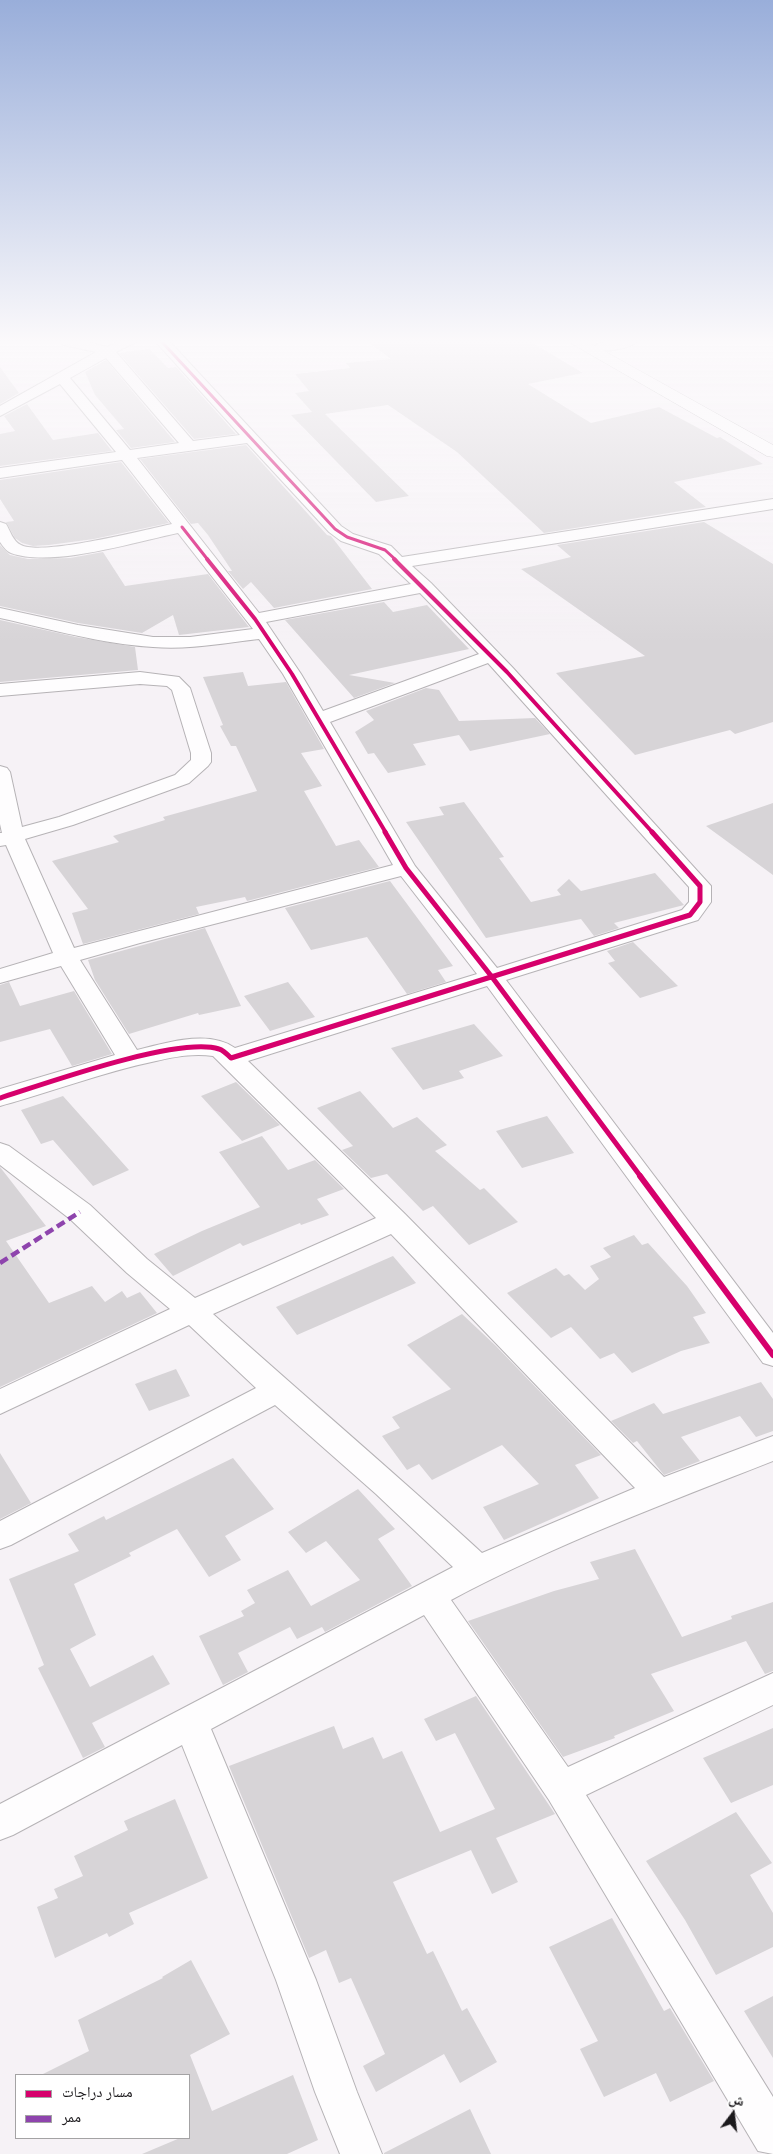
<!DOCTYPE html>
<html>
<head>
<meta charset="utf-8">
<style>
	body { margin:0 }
	#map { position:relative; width:773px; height:2154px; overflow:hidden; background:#f6f2f6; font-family:"Roboto Serif","Noto Naskh Arabic",serif }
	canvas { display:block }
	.legend { position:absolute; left:15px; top:2074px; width:175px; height:65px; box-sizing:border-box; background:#fff; border:1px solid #a4a3a4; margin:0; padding:6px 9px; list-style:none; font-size:15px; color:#1b191c }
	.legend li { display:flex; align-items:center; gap:10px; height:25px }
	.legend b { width:25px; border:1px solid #a4a3a4 }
	.north { position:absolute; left:708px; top:2089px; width:50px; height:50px; -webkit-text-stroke:4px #fff; paint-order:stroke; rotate:15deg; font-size:14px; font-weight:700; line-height:20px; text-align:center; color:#1b191c }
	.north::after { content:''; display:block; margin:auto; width:18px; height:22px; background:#1b191c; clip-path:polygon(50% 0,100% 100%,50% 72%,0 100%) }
</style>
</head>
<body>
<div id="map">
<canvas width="773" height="2154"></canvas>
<ul class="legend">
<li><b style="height:6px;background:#d6006c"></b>مسار دراجات</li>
<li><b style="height:6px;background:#8e44ad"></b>ممر</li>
</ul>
<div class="north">ش</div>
</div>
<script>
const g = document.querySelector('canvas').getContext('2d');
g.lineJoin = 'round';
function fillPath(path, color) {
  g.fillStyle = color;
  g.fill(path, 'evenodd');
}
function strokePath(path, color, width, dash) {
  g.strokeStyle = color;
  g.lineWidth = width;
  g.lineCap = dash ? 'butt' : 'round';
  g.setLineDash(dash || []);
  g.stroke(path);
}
fillPath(new Path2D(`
	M368 342H531L583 373 528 384 591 423 659 407 717 438 720 437 763 464 674 482 706 507 544 533 457 452 388 405 325 414 409 496 376 502 291 415 312 412 295 393 309 391 295 374 350 368 346 363 391 359Z
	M149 349 168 368 176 367 236 434 194 439 119 353Z
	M106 360 175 442 131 448 116 430 124 429 95 395 85 372Z
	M0 367 19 393 0 404Z
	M27 404 53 440 98 433 112 451 0 466V434L15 431 4 416Z
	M246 445 327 535 331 536 372 589 274 608 251 582 243 589 228 571H232L208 535 198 523 191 524 140 459Z
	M121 462 169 523 94 539 49 545 33 546 22 543 15 538 6 522 14 521 0 499V480Z
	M704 522 773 564V722L735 734 730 730 635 755 556 673 645 656 521 569 571 557 557 545Z
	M0 545 10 555 28 559 70 558 103 552 125 586 208 574 249 627 179 635 173 615 142 633 78 623 0 606Z
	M384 602 393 612 427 605 469 649 349 675 395 683 354 698 285 620Z
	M0 620 76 637 135 647 138 670 0 682Z
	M243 672 248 686 286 682 324 749 301 753 322 786 304 791 336 846 359 840 379 867 247 901 245 897 196 907 199 914 83 944 72 913 88 909 52 861 119 842 113 836 165 820 163 817 257 791 236 746H231L220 726 223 725 203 677Z
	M426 688 439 690 459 721 535 718 550 734 470 751 459 735 413 744 426 765 388 773 374 753 368 754 355 732 374 720 366 711Z
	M464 802 504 857 499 858 531 902 561 895 557 890 569 879 581 891 655 873 684 905 614 923 619 928 594 936 581 919 486 938 406 822 444 815 439 807Z
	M773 803V875L706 826Z
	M390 881 453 966 438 970 446 982 407 994 367 937 311 950 285 908Z
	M205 928 241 1006 199 1015 198 1013 129 1034 95 980 88 960Z
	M633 942 678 986 640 998 608 963 615 961 607 951Z
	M9 982 20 1006 74 991 112 1054 72 1066 50 1029 0 1042V985Z
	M288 982 315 1017 270 1031 244 996Z
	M474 1024 503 1056 459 1071 464 1078 423 1090 391 1048Z
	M236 1082 280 1125 242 1141 201 1096Z
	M360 1091 393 1128 417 1117 447 1145 435 1151 480 1190 484 1188 518 1222 469 1245 433 1206 423 1211 387 1174 371 1178 342 1150 353 1146 317 1108Z
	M63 1096 129 1170 93 1186 53 1140 41 1144 21 1110Z
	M547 1116 574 1153 522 1168 496 1131Z
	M262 1136 288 1170 315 1160 344 1189 317 1199 329 1215 301 1225 300 1223 243 1246 240 1243 173 1276 154 1254 202 1231 260 1207 219 1152Z
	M0 1167 46 1226 6 1241 49 1303 92 1286 105 1302 122 1291 127 1298 140 1292 157 1313 0 1387Z
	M634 1235 642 1245 648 1243 687 1286 706 1313 693 1317 710 1343 681 1351 632 1373 614 1353 600 1359 571 1327 551 1338 507 1293 556 1268 564 1276 569 1274 585 1290 599 1279 590 1266 611 1257 603 1248Z
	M393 1256 416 1283 297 1335 276 1307Z
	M462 1314 496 1346 601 1455 575 1465 599 1498 504 1540 483 1507 539 1484 502 1445 432 1480 419 1464 407 1470 382 1436 400 1428 392 1417 451 1389 407 1345Z
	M176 1369 190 1396 149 1411 135 1384Z
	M761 1382 773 1399V1431L756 1437 740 1416 681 1437 700 1461 664 1475 637 1441 633 1443 611 1421 654 1403 663 1414Z
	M0 1453 31 1503 0 1519Z
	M233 1458 274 1509 225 1536 241 1560 209 1577 177 1529 129 1553 131 1556 74 1584 96 1635 70 1649 90 1687 153 1655 170 1684 92 1723 105 1747 83 1758 38 1668 44 1665 9 1579 79 1551 68 1534 104 1516 106 1520Z
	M358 1489 395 1529 378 1539 412 1586 325 1632 322 1627 297 1639 290 1627 238 1653 248 1672 223 1685 199 1636 244 1616 241 1611 255 1603 247 1590 288 1570 311 1606 360 1580 326 1541 306 1553 288 1532Z
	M635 1549 682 1637 732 1619 731 1616 773 1602V1671L765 1674 746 1641 651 1674 674 1711 614 1736 615 1738 563 1757 468 1621 554 1591 599 1579 590 1562Z
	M476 1696 555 1814 496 1838 518 1882 492 1894 471 1850 393 1882 427 1954 433 1951 462 2011 467 2008 497 2062 460 2083 444 2054 376 2092 363 2066 385 2054 351 1978 339 1983 326 1950 309 1958 229 1766 334 1726 343 1749 373 1737 383 1759 402 1751 440 1832 495 1809 455 1733 436 1741 424 1719Z
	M773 1728V1785L731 1803 703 1758Z
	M175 1799 208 1878 129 1913 134 1924 109 1937 107 1933 55 1958 37 1907 58 1898 54 1889 83 1876 74 1856 128 1830 124 1821Z
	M736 1812 772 1863 750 1875 773 1913V1947L716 1975 685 1920 646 1861Z
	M612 1918 664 2011 670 2008 714 2081 670 2102 656 2073 604 2097 580 2049 598 2041 549 1947Z
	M191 1960 230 2034 190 2055 212 2111 293 2075 318 2140 287 2154H142L180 2138H189V2075H41L89 2051 78 2020 163 1978 162 1977Z
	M773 1996V2058L744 2011Z
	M470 2109 491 2154H384V2153Z`), '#d7d4d7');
const street = new Path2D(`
	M62 342H88L107 347 117 342H136L116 352 193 441 240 435 156 342H170L341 526 353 534 391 546 402 557 773 499V509L412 566 431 583 513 668 711 886V902L698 920 506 980 773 1333V1366L763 1363 487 986 248 1061 405 1214 664 1477 773 1436V1461C666 1503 552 1546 451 1600L568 1767 773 1673V1705L586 1795 773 2097V2154L758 2151 549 1800 424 1615 211 1729 316 1980 357 2092 382 2154H340L315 2092 276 1980 182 1745 13 1835 0 1840V1804L453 1567 376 1494 275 1405 11 1545 0 1549V1521L256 1388 189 1325 0 1414V1389L170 1309 127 1273 70 1219 0 1165V1143L9 1146 90 1205 147 1259 195 1298 376 1218 213 1056C193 1053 174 1057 156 1061 102 1072 52 1092 0 1106V1089L115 1055 61 966 0 983V969L53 953 6 845 0 846V833H2L0 824V766L7 768 10 772 22 827 59 817 175 775 191 760V753L172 690 167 686 140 684 0 696V684L140 672 179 677 190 688 211 753V762L208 766 189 783 73 825 25 839 74 948 393 865 283 674 259 639C224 643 189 650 153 647 103 644 49 629 0 618V608L78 625 153 637H190L253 629 178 533C135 542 51 568 11 553 6 551 3 546 0 542V522L6 524C10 530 13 542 21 545 42 556 144 530 172 524L122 460 0 478V468L116 452 60 384 0 416V406L96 352 63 345ZM106 358 179 443 130 450 70 378ZM247 443 329 532 341 541 379 554 411 584 259 613 137 458ZM420 593 479 654 323 711 301 674 266 622ZM488 663 689 887V902L682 910 497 968 415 866 330 722ZM401 876 477 974 235 1048C209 1029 165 1043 137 1050L80 960 140 943ZM391 1234 635 1488 482 1553C394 1472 302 1394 213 1314Z
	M605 342H636C629 349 607 352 597 350L595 347 597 344Z`);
const highway = new Path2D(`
	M569 342H588L773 445V457L767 456Z`);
strokePath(street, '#b6b3b6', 2);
strokePath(highway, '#b6b3b6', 1);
fillPath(street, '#fefdfe');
fillPath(highway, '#fefdfe');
strokePath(new Path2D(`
	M0 1263 80 1212`), '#8e44ad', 4.5, [9, 4.5]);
strokePath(new Path2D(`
	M162 342 335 529 347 537 385 550 396 560
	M182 527 208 560`), '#d6006c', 3);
strokePath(new Path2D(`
	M207 559 255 619 292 674 386 833
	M394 559 507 672 653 833`), '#d6006c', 4);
strokePath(new Path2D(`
	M385 832 406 868 492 977 641 1177
	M0 1098C44 1084 178 1036 219 1049 223 1050 228 1055 231 1058L690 915 700 902V886L652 832`), '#d6006c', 5);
strokePath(new Path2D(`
	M640 1176 773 1355`), '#d6006c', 6);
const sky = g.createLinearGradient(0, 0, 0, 644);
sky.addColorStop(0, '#99aeda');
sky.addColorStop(0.53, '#fbf9fb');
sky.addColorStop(1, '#fbf9fb00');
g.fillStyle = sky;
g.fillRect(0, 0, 773, 644);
</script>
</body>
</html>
